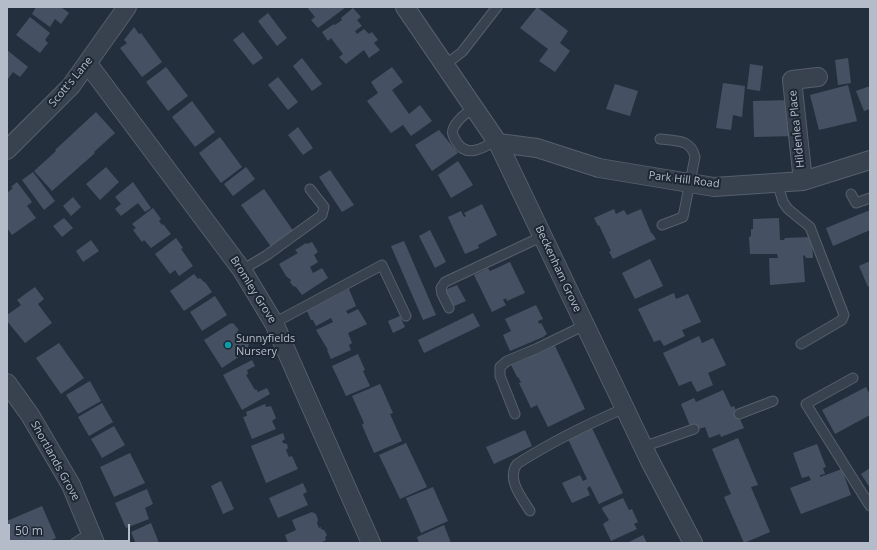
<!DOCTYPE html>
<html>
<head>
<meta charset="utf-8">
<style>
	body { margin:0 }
	#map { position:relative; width:877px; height:550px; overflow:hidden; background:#242f3e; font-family:"Open Sans",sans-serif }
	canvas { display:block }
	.frame { position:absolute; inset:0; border:8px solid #b4bcc9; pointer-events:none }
	.scale { position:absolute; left:8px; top:524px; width:122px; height:18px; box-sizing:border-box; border:2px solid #b4bcc9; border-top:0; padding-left:5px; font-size:12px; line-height:14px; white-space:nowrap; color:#b4bcc9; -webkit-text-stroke:3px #1d2633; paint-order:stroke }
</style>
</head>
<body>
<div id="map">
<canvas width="877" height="550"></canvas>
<div class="frame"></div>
<div class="scale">50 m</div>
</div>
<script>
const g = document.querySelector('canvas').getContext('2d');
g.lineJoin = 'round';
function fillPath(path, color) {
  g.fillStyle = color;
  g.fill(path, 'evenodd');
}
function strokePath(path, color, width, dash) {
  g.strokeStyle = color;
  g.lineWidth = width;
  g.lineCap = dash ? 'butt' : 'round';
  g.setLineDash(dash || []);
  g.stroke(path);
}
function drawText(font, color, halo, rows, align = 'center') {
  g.font = font + ' "Open Sans",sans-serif';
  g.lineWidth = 4;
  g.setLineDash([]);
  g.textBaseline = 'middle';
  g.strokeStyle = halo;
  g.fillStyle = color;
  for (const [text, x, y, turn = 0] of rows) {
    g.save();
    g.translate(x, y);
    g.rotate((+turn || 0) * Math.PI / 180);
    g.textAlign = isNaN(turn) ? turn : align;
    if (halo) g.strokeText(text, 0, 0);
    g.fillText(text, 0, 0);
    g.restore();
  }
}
fillPath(new Path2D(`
	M36 7H61L69 13 61 24 55 19 50 27 32 14Z
	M307 7H346L318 28 311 20 315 17Z
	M537 7 568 31 560 43 570 51 555 72 539 61 548 49 520 28Z
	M353 8 361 17 357 20 362 26 355 31 357 34 364 29 369 34 372 32 378 40 374 43 380 50 369 58 364 50 346 64 339 57 343 54 331 38 328 41 322 32 334 24 335 25 342 20 341 18Z
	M268 13 287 38 277 46 258 21Z
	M30 17 50 33 45 40 48 43 40 53 16 35Z
	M134 27 139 34 141 33 162 62 142 77 120 48 127 43 124 40Z
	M243 32 263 58 253 65 233 40Z
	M7 50 28 67 20 77 13 72 8 79H7Z
	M302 58 322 84 312 91 293 66Z
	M848 58 851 83 838 85 835 60Z
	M750 64 763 66 760 91 747 89Z
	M166 67 188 96 168 111 146 82Z
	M392 67 403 82 392 90 409 114 420 105 432 121 411 136 403 125 391 133 367 101 378 93 371 82Z
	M278 77 298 102 288 110 268 85Z
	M723 83 745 86 742 117 733 115 731 130 716 128Z
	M615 84 638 91 630 116 606 109Z
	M848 85 857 121 819 130 810 95Z
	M870 86V109L864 111 856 91Z
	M792 100 794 136 754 137 753 101Z
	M192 101 215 132 195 147 172 117Z
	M96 112 115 133 94 152 95 153 52 191 34 171 56 151 55 150Z
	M298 127 313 148 303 155 288 135Z
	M439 130 458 153 432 171 415 145Z
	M220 137 242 167 221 183 199 153Z
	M458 161 473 185 451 198 438 175Z
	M106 167 119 182 100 200 86 184Z
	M246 167 255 179 233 196 224 184Z
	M330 170 354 205 342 212 319 177Z
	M33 172 55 201 44 210 22 180Z
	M17 182 32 202 27 206 36 218 12 235 7 228V193L13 188 11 187Z
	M133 182 151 208 145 212 138 203 121 216 115 209 121 204 115 197Z
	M264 189 294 232 272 248 241 205Z
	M73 197 81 207 71 216 63 206Z
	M482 204 497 235 478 245 479 248 465 254 448 217 461 211 464 217 466 216 464 213Z
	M153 208 161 219 159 221 162 225 163 224 171 234 151 248 144 240 142 242 133 230 136 228 132 224Z
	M614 209 616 214 624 210 627 215 641 209 651 233H652L656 239 613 259 609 252 611 251 599 225 598 226 594 218Z
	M870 210V230L833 246 826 228Z
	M64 218 73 228 62 237 53 226Z
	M779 218 780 240H784L785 238 812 237 813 258H806L805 256 803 255 805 282 770 285 769 258H778L777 254H750L749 237 751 236V229H753V219Z
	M430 230 446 262 435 268 419 236Z
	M176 238 183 248 181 249 193 266 179 276 175 270 170 274 155 254Z
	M91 240 99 251 83 262 76 251Z
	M404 241 436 315 423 320 391 246Z
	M312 242 318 252 314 255 318 262 310 267 313 273 322 268 328 278 302 295 296 287 293 286 290 282 291 280 286 276 279 264 298 253 295 250 306 243 307 244Z
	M650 259 663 286 635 299 622 273Z
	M870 261V286L868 287 859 266Z
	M510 262 525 293 507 301 506 298 503 300 506 305 492 312 474 275 488 268 490 271Z
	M194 274 198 279 200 278 204 282H205L212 292 184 311 170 291Z
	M457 285 466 301 452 307 445 290Z
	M35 287 44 299 38 304 52 323 25 343 7 321V315L21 305 17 300Z
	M349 289 356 306 346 311 348 314 358 309 367 324 348 333 352 343 349 345 351 350 331 359 327 350H328L316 330 333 322 331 318 316 326 313 320H311L307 311Z
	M674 293 676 299 688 294 701 322 682 330 685 336 664 346 660 340 654 342 638 309Z
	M215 296 227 315 202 331 190 312Z
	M536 305 543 319 538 321 539 324 541 323 547 334 543 337 510 351 503 335 511 331 505 319Z
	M473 313 480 326 424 353 418 340Z
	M400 316 405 327 393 333 388 321Z
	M231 323 232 324 233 323 239 330 237 331 241 337 242 336 246 339 249 343 248 347 249 350 222 368 204 340Z
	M699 336 702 343 713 338 726 365 708 373 713 385 697 392 691 381 679 386 663 353Z
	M59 343 84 378 61 394 36 358Z
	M555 346 585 409 548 427 537 405 531 408 519 383 521 382 518 377H517L511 365 528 358V357L537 353 538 354Z
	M358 354 365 370 363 371 370 386 346 396 332 366Z
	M252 360 255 366 247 370 248 374 246 375 255 390 256 389 258 392 267 388 270 394 242 410 223 375Z
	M90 381 101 401 78 414 66 395Z
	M380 384 393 413 390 414 402 441 374 453 362 425 364 423 352 396Z
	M866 387 870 395V415L835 434 822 410Z
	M723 390 731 407 734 406 744 428 721 437 720 434 709 438 705 427 695 430 693 424 690 426 681 404 694 398 696 402Z
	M102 403 113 422 89 436 78 417Z
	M265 404 266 407 271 406 276 418 272 421 276 429 252 439 243 417 247 416 246 412Z
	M114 426 125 445 102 458 91 439Z
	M592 428 623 493 599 504 590 486 587 488 590 495 572 503 562 483 580 475 583 481 587 479 568 439Z
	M525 430 532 446 494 464 486 447Z
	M283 433 285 439 282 441 283 443 287 444 288 448 286 450 289 457 292 456 298 469 266 483 251 446Z
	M738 438 758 485 751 487 770 532 744 543 724 497 731 494 712 449Z
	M406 443 427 487 400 499 379 455Z
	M817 444 826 467 823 468 825 474 820 475V477L842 469 851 495 801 514 790 488 811 480 809 476 802 478 793 453Z
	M130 453 145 483 114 497 100 467Z
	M870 468V488L861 474Z
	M221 481 234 509 223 514 211 486Z
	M303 483 307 492 303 494 308 505 278 518 269 498Z
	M433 487 448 521 421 533 406 498Z
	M147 489 153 504 145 508 149 519 126 528 115 503Z
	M623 498 629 510 632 509 638 522 634 524 637 529 611 541 603 524 609 520 602 509 603 507Z
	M42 506 56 538 45 543H7V521Z
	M312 512 316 514 318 520 317 523 319 528 321 527V529L324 530 327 535 325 538 326 540 320 543H288L285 535 296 530 292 520Z
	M151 523 159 543H133L135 542 131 532Z
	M444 525 451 543H419L417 537Z
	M643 535 647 543H627Z`), '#455162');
const lane = new Path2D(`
	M445 65 462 52 497 7
	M474 107C467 113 458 118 454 127 451 132 453 136 456 141 466 159 484 148 496 140
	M660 139C676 141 691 139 695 157L683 217 662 225
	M777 182 783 202 788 209 810 227 844 315 842 320 801 344
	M851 194 856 203 870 198
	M242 270 267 255 322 215 324 207 310 189
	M449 308 442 294 441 288 445 282 543 236
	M274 323 382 265 406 316
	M853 378 806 404 870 506
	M515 414 500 376V367L507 361 538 348 585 325
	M739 414 773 401
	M643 447 694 429
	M530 511C522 498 506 479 517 464 551 442 588 424 625 408
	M75 543 90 533`);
const street = new Path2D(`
	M405 7 498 143 649 459 693 543
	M88 64 242 270 274 323 371 543
	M498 143 537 148 599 168 714 187 803 181 870 160
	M7 150 71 86 127 7
	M803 181 792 80 818 77
	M7 383 30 415 71 485 95 543`);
strokePath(lane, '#565f6c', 11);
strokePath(street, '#565f6c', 20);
strokePath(lane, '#38414e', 9);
strokePath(street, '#38414e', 18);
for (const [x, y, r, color] of [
	[228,345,4,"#0f9aa8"]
]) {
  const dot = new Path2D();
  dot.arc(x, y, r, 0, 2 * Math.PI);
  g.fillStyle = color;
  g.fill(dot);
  strokePath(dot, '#1d2633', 1.5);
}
drawText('11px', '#b4bcc9', '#1d2633', [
	["Scott's Lane",71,82,-50],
	["Hildenlea Place",797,129,-96],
	["Park Hill Road",684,180,7],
	["Beckenham Grove",558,269,65],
	["Bromley Grove",253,290,58],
	["Shortlands Grove",55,461,61]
]);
drawText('11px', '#b4bcc9', '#1d2633', [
	["Sunnyfields",236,339],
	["Nursery",236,352]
], 'left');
</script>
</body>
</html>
